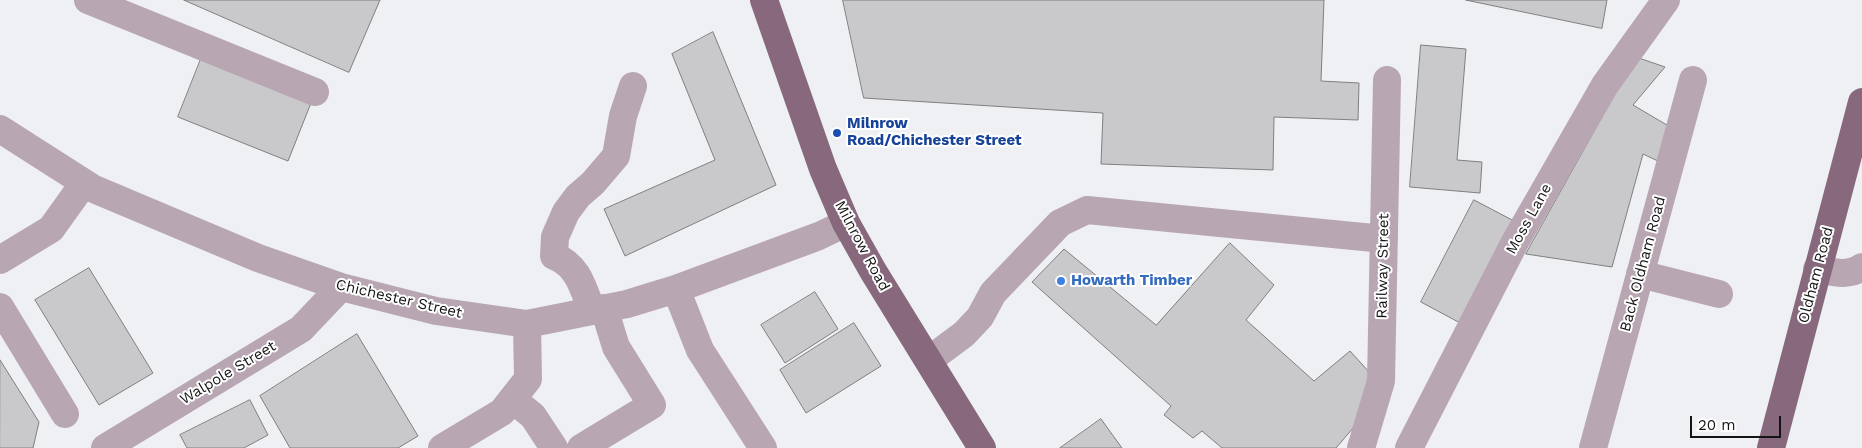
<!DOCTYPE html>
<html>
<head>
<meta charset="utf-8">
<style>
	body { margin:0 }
	#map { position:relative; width:1862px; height:448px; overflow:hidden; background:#eff0f3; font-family:"Work Sans",sans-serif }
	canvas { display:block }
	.scale { position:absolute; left:1690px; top:416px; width:91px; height:22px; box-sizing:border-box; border:2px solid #141415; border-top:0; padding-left:6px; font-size:15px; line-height:18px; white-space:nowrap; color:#141415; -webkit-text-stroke:4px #fff; paint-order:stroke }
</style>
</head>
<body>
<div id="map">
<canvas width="1862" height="448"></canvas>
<div class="scale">20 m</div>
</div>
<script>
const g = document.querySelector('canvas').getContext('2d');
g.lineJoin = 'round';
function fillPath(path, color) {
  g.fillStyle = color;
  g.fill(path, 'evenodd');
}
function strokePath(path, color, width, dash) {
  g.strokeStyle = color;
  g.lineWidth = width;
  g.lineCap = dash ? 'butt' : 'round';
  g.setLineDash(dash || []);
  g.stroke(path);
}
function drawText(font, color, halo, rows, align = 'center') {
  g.font = font + ' "Work Sans",sans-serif';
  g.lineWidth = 4;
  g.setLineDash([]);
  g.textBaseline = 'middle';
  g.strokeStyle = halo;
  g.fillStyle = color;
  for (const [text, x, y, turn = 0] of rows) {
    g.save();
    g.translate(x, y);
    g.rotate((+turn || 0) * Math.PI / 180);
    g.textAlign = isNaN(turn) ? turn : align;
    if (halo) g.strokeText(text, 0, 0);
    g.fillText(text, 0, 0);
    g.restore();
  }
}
const building = new Path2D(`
	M184 0H380L349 72Z
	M843 0H1324L1321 81 1359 83 1358 120 1274 117 1273 170 1101 164 1103 113 864 98Z
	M1466 0H1607L1602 28Z
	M713 32 776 185 625 256 604 209 715 160 672 54Z
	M1421 45 1466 49 1457 160 1482 162 1480 193 1410 187Z
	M1636 57 1665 67 1633 105 1672 128 1660 162 1643 154 1612 267 1526 254Z
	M201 59 311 103 288 161 178 117Z
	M1474 200 1516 222 1462 324 1421 302Z
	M1230 243 1274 285 1246 320 1314 381 1350 351 1370 373 1365 414 1336 448H1222L1202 431 1193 438 1164 415 1171 406 1032 282 1064 249 1156 325Z
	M89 268 153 373 99 405 35 300Z
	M815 292 838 329 785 363 761 325Z
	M854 323 881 366 806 413 780 370Z
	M357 334 418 436 398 448H290L260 396Z
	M0 360 39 422 33 448H0Z
	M250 400 268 435 244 448H187L180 435Z
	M1101 419 1122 448H1060Z`);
fillPath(building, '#c9c8ca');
strokePath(building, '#7f7e80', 1);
strokePath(new Path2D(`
	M88 0 315 92
	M0 129 94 189 258 258 341 287 436 311 527 324 627 304 676 289 819 236 846 223
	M0 260 51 229 84 183
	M1817 269C1833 272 1848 277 1862 267
	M1640 274 1719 294
	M676 289 700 350 763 448
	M0 307 65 414
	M592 311C583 288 578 265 554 256L555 237 566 212 578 196 593 183 616 156 623 116 633 86
	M929 360 964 334 980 317 993 293 1060 223 1087 210 1384 239
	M512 399 533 416 554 448
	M105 448 301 329 341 287
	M442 448 502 412 528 379 527 324
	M581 448 652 405 616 347 604 308
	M1361 448 1381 381 1387 80
	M1409 448 1515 242 1605 85 1666 0
	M1593 448 1693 80`), '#b8a6b2', 28);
strokePath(new Path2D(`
	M764 0 823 169 846 223 873 271 982 448
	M1771 448 1862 102`), '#87687d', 28);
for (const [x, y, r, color] of [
	[837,133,5,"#1a4fb4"],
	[1061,281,5,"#3f7fe0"]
]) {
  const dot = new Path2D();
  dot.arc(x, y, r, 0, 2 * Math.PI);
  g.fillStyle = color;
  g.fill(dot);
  strokePath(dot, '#fff', 2);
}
drawText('bold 15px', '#164399', '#fff', [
	["Milnrow",847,124],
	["Road/Chichester Street",847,141]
], 'left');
drawText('15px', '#141415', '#fff', [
	["Moss Lane",1529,219,-61],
	["Milnrow Road",862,246,62],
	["Back Oldham Road",1643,264,-75],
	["Railway Street",1383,266,-89],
	["Oldham Road",1816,275,-75],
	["Chichester Street",399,299,13],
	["Walpole Street",228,373,-31]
]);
drawText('bold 15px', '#366cbe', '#fff', [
	["Howarth Timber",1071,281]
], 'left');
</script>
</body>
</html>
